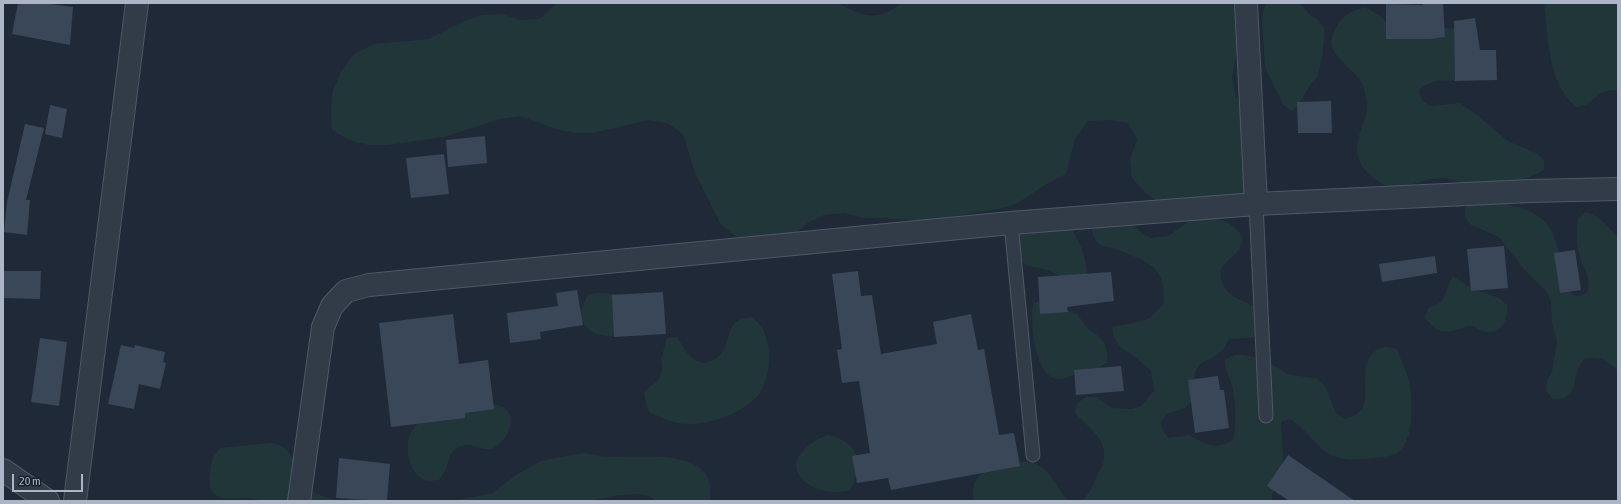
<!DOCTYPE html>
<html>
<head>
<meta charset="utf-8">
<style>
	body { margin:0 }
	#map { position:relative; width:1621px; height:504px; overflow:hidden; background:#1f2938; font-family:"Asap Condensed",sans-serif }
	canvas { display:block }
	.frame { position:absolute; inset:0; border:4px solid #acb5c5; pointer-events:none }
	.scale { position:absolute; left:12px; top:474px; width:71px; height:18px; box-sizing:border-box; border:2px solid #acb5c5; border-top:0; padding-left:5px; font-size:12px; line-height:14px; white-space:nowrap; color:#acb5c5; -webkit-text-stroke:3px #18202c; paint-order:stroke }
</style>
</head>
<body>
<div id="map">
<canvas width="1621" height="504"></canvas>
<div class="frame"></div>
<div class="scale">20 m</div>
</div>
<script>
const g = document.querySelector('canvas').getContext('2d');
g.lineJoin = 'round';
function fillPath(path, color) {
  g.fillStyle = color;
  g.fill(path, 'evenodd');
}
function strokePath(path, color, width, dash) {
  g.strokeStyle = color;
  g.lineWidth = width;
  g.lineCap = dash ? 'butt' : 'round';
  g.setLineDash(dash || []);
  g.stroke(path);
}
fillPath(new Path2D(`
	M557 3H838C862 17 879 22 901 3H1250L1243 40 1236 57 1232 77 1236 97 1248 111 1256 153 1243 203 1162 205 1145 193 1132 178 1130 159 1137 140 1128 123 1108 120 1088 121 1075 139 1066 174 1048 183 1018 203 1000 209 922 221 882 218H863L844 213 824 215 807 223 792 237 756 242 737 237 721 225 695 173 683 134 667 123 648 120 593 133H575L556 129 520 116 500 119 444 137 388 145H368L349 140 332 130 331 110 333 90 342 70 354 54 374 44 429 39 464 21 482 15 502 14 521 20 540 19Z
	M1266 3H1300L1309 14 1318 20 1324 28V39L1322 58 1317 77 1310 85 1299 104 1292 111 1284 106 1265 68 1262 23 1263 11Z
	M1544 3H1618V91L1610 90 1601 93 1586 105 1576 107C1546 81 1549 38 1544 3Z
	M1365 7 1382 17 1388 25 1463 29 1465 80C1444 83 1438 75 1419 90L1422 100 1430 106 1460 103 1476 114 1508 141 1536 153 1544 160V170C1524 183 1492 185 1469 184 1458 183 1450 177 1439 178 1423 179 1408 187 1391 189 1366 174 1350 163 1360 132 1366 116 1369 111 1365 94 1364 89 1363 84 1360 80 1352 69 1331 56 1331 41 1331 38 1334 33 1335 30 1341 15 1350 12 1365 7Z
	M1474 201C1500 202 1541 205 1553 234 1560 252 1563 272 1568 291L1577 296 1587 293C1592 275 1583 270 1579 254 1576 242 1577 230 1578 219L1586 212C1600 216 1609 227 1618 238V371C1606 360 1600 355 1584 359 1582 362 1580 364 1579 367 1572 383 1578 400 1553 399L1546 391 1547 380 1552 371 1557 342 1552 323 1551 302 1547 292 1524 269 1499 237 1471 225 1465 217V207Z
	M1212 217C1225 221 1251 230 1239 249 1230 263 1212 265 1225 288 1231 299 1248 301 1259 309L1262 337 1229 339 1224 348 1217 355 1200 364 1195 372 1192 401 1185 408 1167 414 1161 422 1163 431 1169 438 1189 435C1207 444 1214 452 1234 439 1236 423 1236 406 1233 389 1230 377 1225 373 1225 359L1235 355H1244L1263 359 1288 374 1317 379 1325 386 1336 413 1345 419C1375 410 1362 390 1366 367 1367 360 1372 354 1377 349L1386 347 1397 349C1401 361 1408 374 1410 386 1413 404 1414 442 1397 453 1391 457 1381 457 1374 458 1359 460 1342 461 1329 454 1315 446 1306 428 1290 419L1281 422 1283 456 1282 466 1272 496V501H1081C1090 494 1093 486 1097 475 1099 472 1101 468 1103 464 1110 441 1088 427 1075 413L1077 403 1086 397H1096L1112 408 1132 409 1141 406 1154 391 1151 371 1136 358 1119 346 1114 337 1112 327 1142 321 1151 317 1164 303C1164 274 1158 267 1133 256 1127 254 1122 251 1116 249 1109 247 1101 247 1096 241 1092 236 1092 229 1092 223L1128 219 1143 234 1151 238 1168 236 1192 219Z
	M1067 223C1078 236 1087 258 1087 275L1067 280 1048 270 1028 266 1020 260 1017 232Z
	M1453 276 1471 288 1499 298 1507 305C1508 319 1503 334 1486 332 1481 331 1475 326 1469 326 1466 326 1462 328 1460 329 1443 334 1436 332 1425 318L1428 308C1448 302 1444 292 1453 276Z
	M597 293 617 294 626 298 619 336C591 339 570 323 588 295Z
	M1043 300 1059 311 1068 310 1077 314 1089 330 1097 335 1104 342 1107 352V362C1097 372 1092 369 1079 372 1071 375 1062 382 1053 378 1034 370 1030 320 1033 303Z
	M752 317C763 326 765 332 768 345 771 360 768 383 758 395 744 413 709 425 687 424 673 424 661 417 649 412L646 403 644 392 659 379 662 369 661 359 667 338 677 337C685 349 692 366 708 362 714 360 720 357 723 351 728 343 728 330 735 323 740 318 746 318 752 317Z
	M492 404C499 405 504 406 508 412 517 424 503 447 490 449 479 451 469 440 457 448 449 453 449 461 446 469 444 473 441 476 439 480 436 480 432 481 429 481 410 478 405 452 409 437 411 430 417 424 422 420Z
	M828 435C860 442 865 464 850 490 835 495 813 491 802 479 784 459 812 440 828 435Z
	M272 443C275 444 279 445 281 446 293 452 301 479 312 490 319 496 331 500 341 500 351 500 358 496 368 501H261C247 493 228 504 215 495 209 490 209 483 210 476 211 463 211 458 220 448Z
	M583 453C593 454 603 457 613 457 638 457 700 450 709 481 711 487 710 494 710 500L709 501H656L649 496 639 494 618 495 589 501H452L492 493 516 475 541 461Z
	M1014 462C1021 462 1030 461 1036 464 1051 470 1057 490 1069 501H974C973 497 972 492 973 488 976 469 999 467 1014 462Z`), '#213639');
fillPath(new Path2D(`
	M18 3H43L73 7 70 45 12 34Z
	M1423 3H1443L1445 37 1430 39H1386V4L1423 5Z
	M1475 18 1480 50H1496L1497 80 1455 81 1454 21Z
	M1331 101 1332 133H1298L1297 102Z
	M50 105 67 109 62 138 45 134Z
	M25 124 44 128 26 200H30L27 235 4 232 7 202Z
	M485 136 487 163 448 167 446 140Z
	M444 154 449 194 411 198 406 158Z
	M1504 246 1508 288 1471 291 1467 249Z
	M1575 250 1581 290 1560 293 1554 253Z
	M1435 256 1437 273 1382 282 1379 264Z
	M3 271H41L40 299 3 298Z
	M858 271 861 296 872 295 881 354 937 344 933 322 971 314 978 350 984 349 999 435 1014 433 1020 466 891 490 888 478 857 483 852 456 870 453 859 381 842 383 837 350 842 349 832 274Z
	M1111 272 1114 301 1067 307 1068 312 1040 314 1038 277Z
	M577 290 583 325 540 332 541 339 510 343 507 313 558 306 556 293Z
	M663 292 666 334 614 337 612 295Z
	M453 314 459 364 488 360 494 409 465 413V418L391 427 379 323Z
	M40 338 67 342 59 406 31 402Z
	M121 345 134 348 135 345 165 352 163 362 166 363 160 389 139 384 134 409 108 404Z
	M1121 366 1124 391 1076 395 1074 370Z
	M1218 376 1220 390H1224L1229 428 1195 433 1188 380Z
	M1288 455 1355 501H1289L1267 486Z
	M339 458 390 464 387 501 336 498Z`), '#3a4758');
const lane = new Path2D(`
	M1256 204 1266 416
	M1011 223 1033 455`);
const street = new Path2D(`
	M1246 3 1256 204
	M3 470 48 501
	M75 501 137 3
	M299 501 323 327 332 306 346 291 369 285 1011 223 1256 204 1530 191 1618 189`);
strokePath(lane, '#505866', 15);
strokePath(street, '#505866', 24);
strokePath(lane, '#323b48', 13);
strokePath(street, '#323b48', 22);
</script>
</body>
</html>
